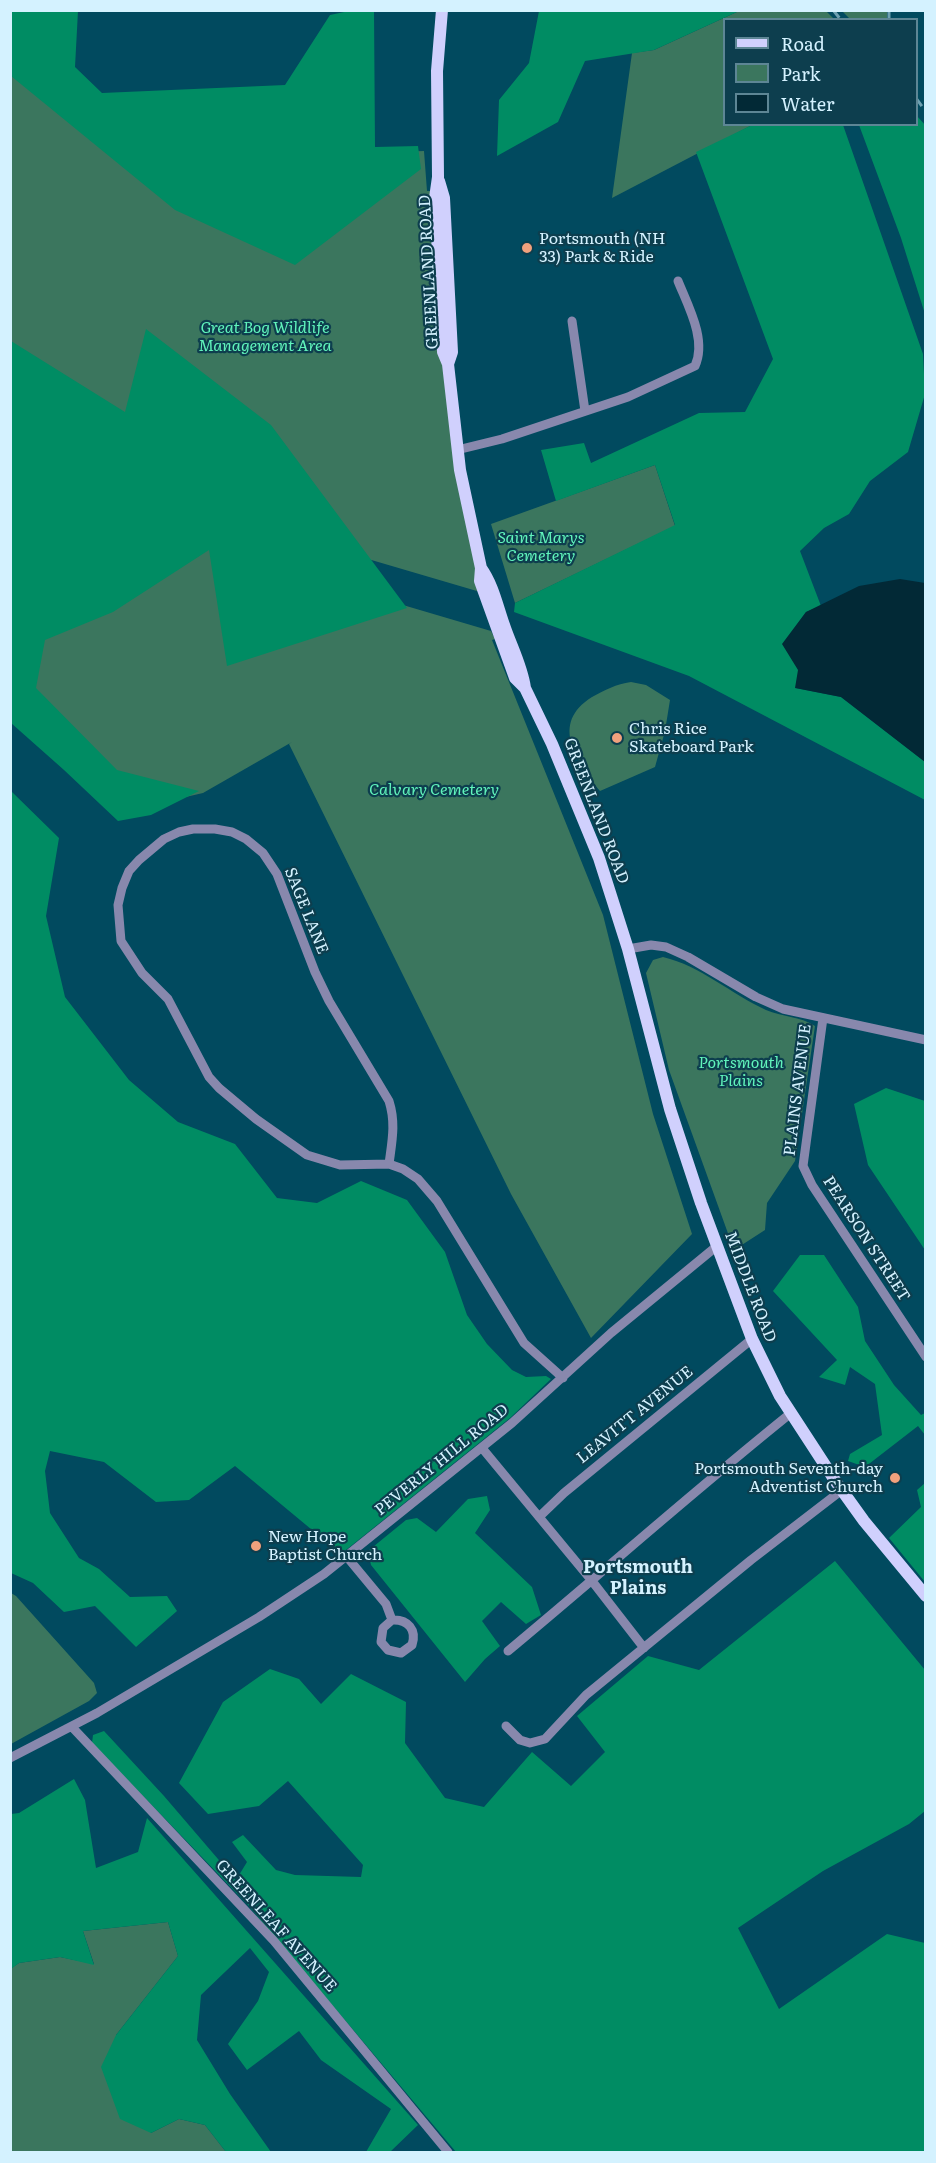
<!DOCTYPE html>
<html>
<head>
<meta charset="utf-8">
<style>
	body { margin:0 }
	#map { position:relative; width:936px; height:2163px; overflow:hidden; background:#014a5f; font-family:Literata,serif }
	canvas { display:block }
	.frame { position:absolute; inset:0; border:12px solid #d4f2ff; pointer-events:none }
	.legend { position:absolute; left:723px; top:18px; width:195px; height:108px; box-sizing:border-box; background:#0d3e4e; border:2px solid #5d8695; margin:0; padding:8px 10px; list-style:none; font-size:18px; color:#d4f2ff }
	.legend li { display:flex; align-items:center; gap:12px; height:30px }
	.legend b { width:30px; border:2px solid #5d8695 }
</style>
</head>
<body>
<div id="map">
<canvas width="936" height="2163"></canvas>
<div class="frame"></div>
<ul class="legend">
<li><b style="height:8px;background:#d0d0fd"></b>Road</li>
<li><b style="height:16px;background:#3b765e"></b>Park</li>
<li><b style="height:16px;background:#022936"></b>Water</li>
</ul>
</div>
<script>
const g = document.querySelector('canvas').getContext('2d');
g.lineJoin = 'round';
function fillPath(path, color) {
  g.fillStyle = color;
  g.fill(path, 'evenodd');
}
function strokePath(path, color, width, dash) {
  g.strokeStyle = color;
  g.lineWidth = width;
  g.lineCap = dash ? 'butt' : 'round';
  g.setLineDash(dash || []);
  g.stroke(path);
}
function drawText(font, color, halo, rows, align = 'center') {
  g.font = font + ' Literata,serif';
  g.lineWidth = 4.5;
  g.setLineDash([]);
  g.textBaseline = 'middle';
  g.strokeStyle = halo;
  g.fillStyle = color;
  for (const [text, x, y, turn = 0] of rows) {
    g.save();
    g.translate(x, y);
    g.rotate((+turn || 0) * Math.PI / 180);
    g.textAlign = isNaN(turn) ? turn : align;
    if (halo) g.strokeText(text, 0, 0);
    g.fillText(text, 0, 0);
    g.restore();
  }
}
fillPath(new Path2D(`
	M10 11 91 141 395 152 424 151 427 191H433L464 483 487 594 11 454Z
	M739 11H826L834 19 724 20V124L752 125 612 198 632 53 654 50Z
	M842 11H887V19H850Z
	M655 465 675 526 515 603 491 524Z
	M10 489 491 631 495 639 492 640 603 915 653 1114 692 1234 591 1338 511 1194 289 744 292 742 203 793 177 799 150 796 11 690Z
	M631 682 646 685 670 700 665 731 655 767 600 791C577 761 549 724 592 697 605 690 616 684 631 682Z
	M663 957C701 966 731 994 766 1010 782 1017 800 1016 815 1026L795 1161 767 1203 765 1230 734 1250 669 1070 646 973 653 960Z
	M11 1593 16 1596 94 1683 97 1693 89 1701 11 1744Z
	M168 1922 178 1956 116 2035 151 2133 179 2119 205 2125 226 2152H11L10 1969 19 1963 60 1957 94 1964 83 1931Z`), '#3b765e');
fillPath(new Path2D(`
	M10 11H78L75 67 102 93 285 85 330 15 349 11H374L375 147 418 146 421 169 295 265 175 210 11 76Z
	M539 11V10L739 11 654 50 585 61 558 122 497 156 499 100 529 63Z
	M917 116 926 126 925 314 901 238 859 125 916 124Z
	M752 125H843L923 354 925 394 908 452 870 481 849 514 824 528 800 551 821 606 806 612 783 644 799 670 796 688 841 697 924 761 925 800 689 676 514 612 515 603 675 525 655 465 556 501 541 450 584 443 591 463 699 413 745 412 773 359 696 152Z
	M146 329 271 425 407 608 227 666 209 550 113 612 45 640 36 688 117 770 199 791 151 815 118 821 64 770 11 723V341L125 412Z
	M10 790 59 838 46 916 65 997 129 1080 178 1122 235 1144 277 1198 317 1203 361 1181 407 1200 445 1252 467 1315 487 1344 512 1370 526 1377 546 1376 551 1379 510 1418 341 1554 235 1466 189 1500 156 1502 104 1462 50 1451 45 1471 50 1513 79 1558 99 1569 130 1597 167 1596 177 1611 136 1647 95 1606 64 1612 33 1583 11 1573Z
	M886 1088 925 1101V1250L868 1165 854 1104Z
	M800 1255H824L858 1307 865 1341 894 1385 921 1415 925 1413V1435L918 1426 865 1467 848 1461 850 1454 882 1435 875 1384 850 1367 845 1385 819 1377 837 1360 773 1291Z
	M925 1483V1582L889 1538 921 1507 917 1490Z
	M487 1496 490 1510 475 1533 532 1587 541 1615 526 1624 501 1602 482 1621 500 1646 485 1659 465 1682 371 1565 368 1551 406 1520 417 1518 436 1532 468 1499Z
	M835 1561 925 1670V1811L909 1824 823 1871 738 1928 779 2009 887 1934 925 1943V2152H456L248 1905 92 1743 93 1735 104 1731 164 1796 236 1880 247 1862 232 1842 243 1835 276 1870 295 1875 361 1877 363 1865 288 1781 259 1806 208 1814 179 1783 223 1702 270 1669 299 1679 321 1704 351 1674 406 1702 405 1743 445 1798 484 1807 532 1752 571 1786 605 1752 577 1716 648 1656 699 1670Z
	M74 1779 85 1800 96 1868 138 1852 147 1818 418 2125 390 2152H366L391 2109 321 2060 299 2031 247 2070 228 2044 258 2001 269 1972 250 1948 201 1995 197 2040 230 2094 271 2152H226L205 2125 179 2119 151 2133 120 2119 101 2067 116 2035 178 1956 168 1922 83 1931 94 1965 60 1957 19 1963 11 1969V1814L19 1813Z`), '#008c63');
fillPath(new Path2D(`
	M900 579 925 583V762L841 697 795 688 798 670 782 644 806 612 859 586Z`), '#022936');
strokePath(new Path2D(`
	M572 321 585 411
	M457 450 502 439 628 397 695 366C707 340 688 306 678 281
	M628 949 651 945 666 947 688 957 756 997 783 1009 926 1040
	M823 1018 803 1166 812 1185 926 1357
	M389 1164C392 1141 396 1123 389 1101L329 1001 315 972 277 874 263 853 246 839 232 832 215 829H193L179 832 164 839 139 860 129 871 122 888 118 905 121 941 142 973 168 999 209 1077 219 1088 256 1119 307 1155 340 1165 389 1164 403 1169 418 1179 437 1201 524 1343 563 1378
	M482 1448 592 1581 644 1648
	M539 1517 564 1493 752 1339
	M347 1557 386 1604 392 1620C408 1619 417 1630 412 1645L401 1653 388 1650 381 1642 383 1628 392 1620
	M508 1651C603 1572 695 1490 791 1413
	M506 1726 520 1740 530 1743 545 1739 586 1695 751 1560 842 1490
	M72 1727 274 1941 448 2152
	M10 1758 97 1713 259 1617 324 1574 512 1423 611 1333 717 1246`), '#8888ad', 9);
strokePath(new Path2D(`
	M442 10 437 71 438 177 435 198 443 352 448 364 460 470 481 568 480 581 515 678 525 688 552 744 599 858 628 949 670 1109 701 1203 752 1339 780 1396 836 1482 864 1521 926 1596
	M439 181 444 198 452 352 448 364
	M481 568C493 585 497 605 504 625 511 646 522 666 525 688`), '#d0d0fd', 12);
strokePath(new Path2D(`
	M833 10 841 20
	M889 10V20
	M916 98 926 112`), '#6da0b1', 3, [10, 10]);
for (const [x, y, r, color] of [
	[527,248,6,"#f1a17d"],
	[617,738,6,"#f1a17d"],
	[895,1478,6,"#f1a17d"],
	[256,1546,6,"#f1a17d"]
]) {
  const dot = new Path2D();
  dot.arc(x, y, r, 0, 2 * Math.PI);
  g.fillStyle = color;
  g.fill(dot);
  strokePath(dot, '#0d3e4e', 2);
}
drawText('16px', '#d4f2ff', '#0d3e4e', [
	["Portsmouth (NH",539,239],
	["33) Park & Ride",539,257],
	["Chris Rice",629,729],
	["Skateboard Park",629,747],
	["Portsmouth Seventh-day",883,1469,"right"],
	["Adventist Church",883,1487,"right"],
	["New Hope",268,1537],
	["Baptist Church",268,1555]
], 'left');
drawText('16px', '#d4f2ff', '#0d3e4e', [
	["GREENLAND ROAD",429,272,-93],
	["GREENLAND ROAD",596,811,69],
	["SAGE LANE",306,911,68],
	["PLAINS AVENUE",798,1090,-83],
	["PEARSON STREET",866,1239,57],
	["MIDDLE ROAD",750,1287,69],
	["LEAVITT AVENUE",635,1415,-39],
	["PEVERLY HILL ROAD",442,1460,-39],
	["GREENLEAF AVENUE",276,1926,48]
]);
drawText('italic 16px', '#61f4bb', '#0d3e4e', [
	["Great Bog Wildlife",265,328],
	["Management Area",265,346],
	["Saint Marys",541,538],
	["Cemetery",541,556],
	["Calvary Cemetery",434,790],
	["Portsmouth",741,1063],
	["Plains",741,1081]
]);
drawText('bold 18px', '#d4f2ff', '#0d3e4e', [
	["Portsmouth",638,1568],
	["Plains",638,1589]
]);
</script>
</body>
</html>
